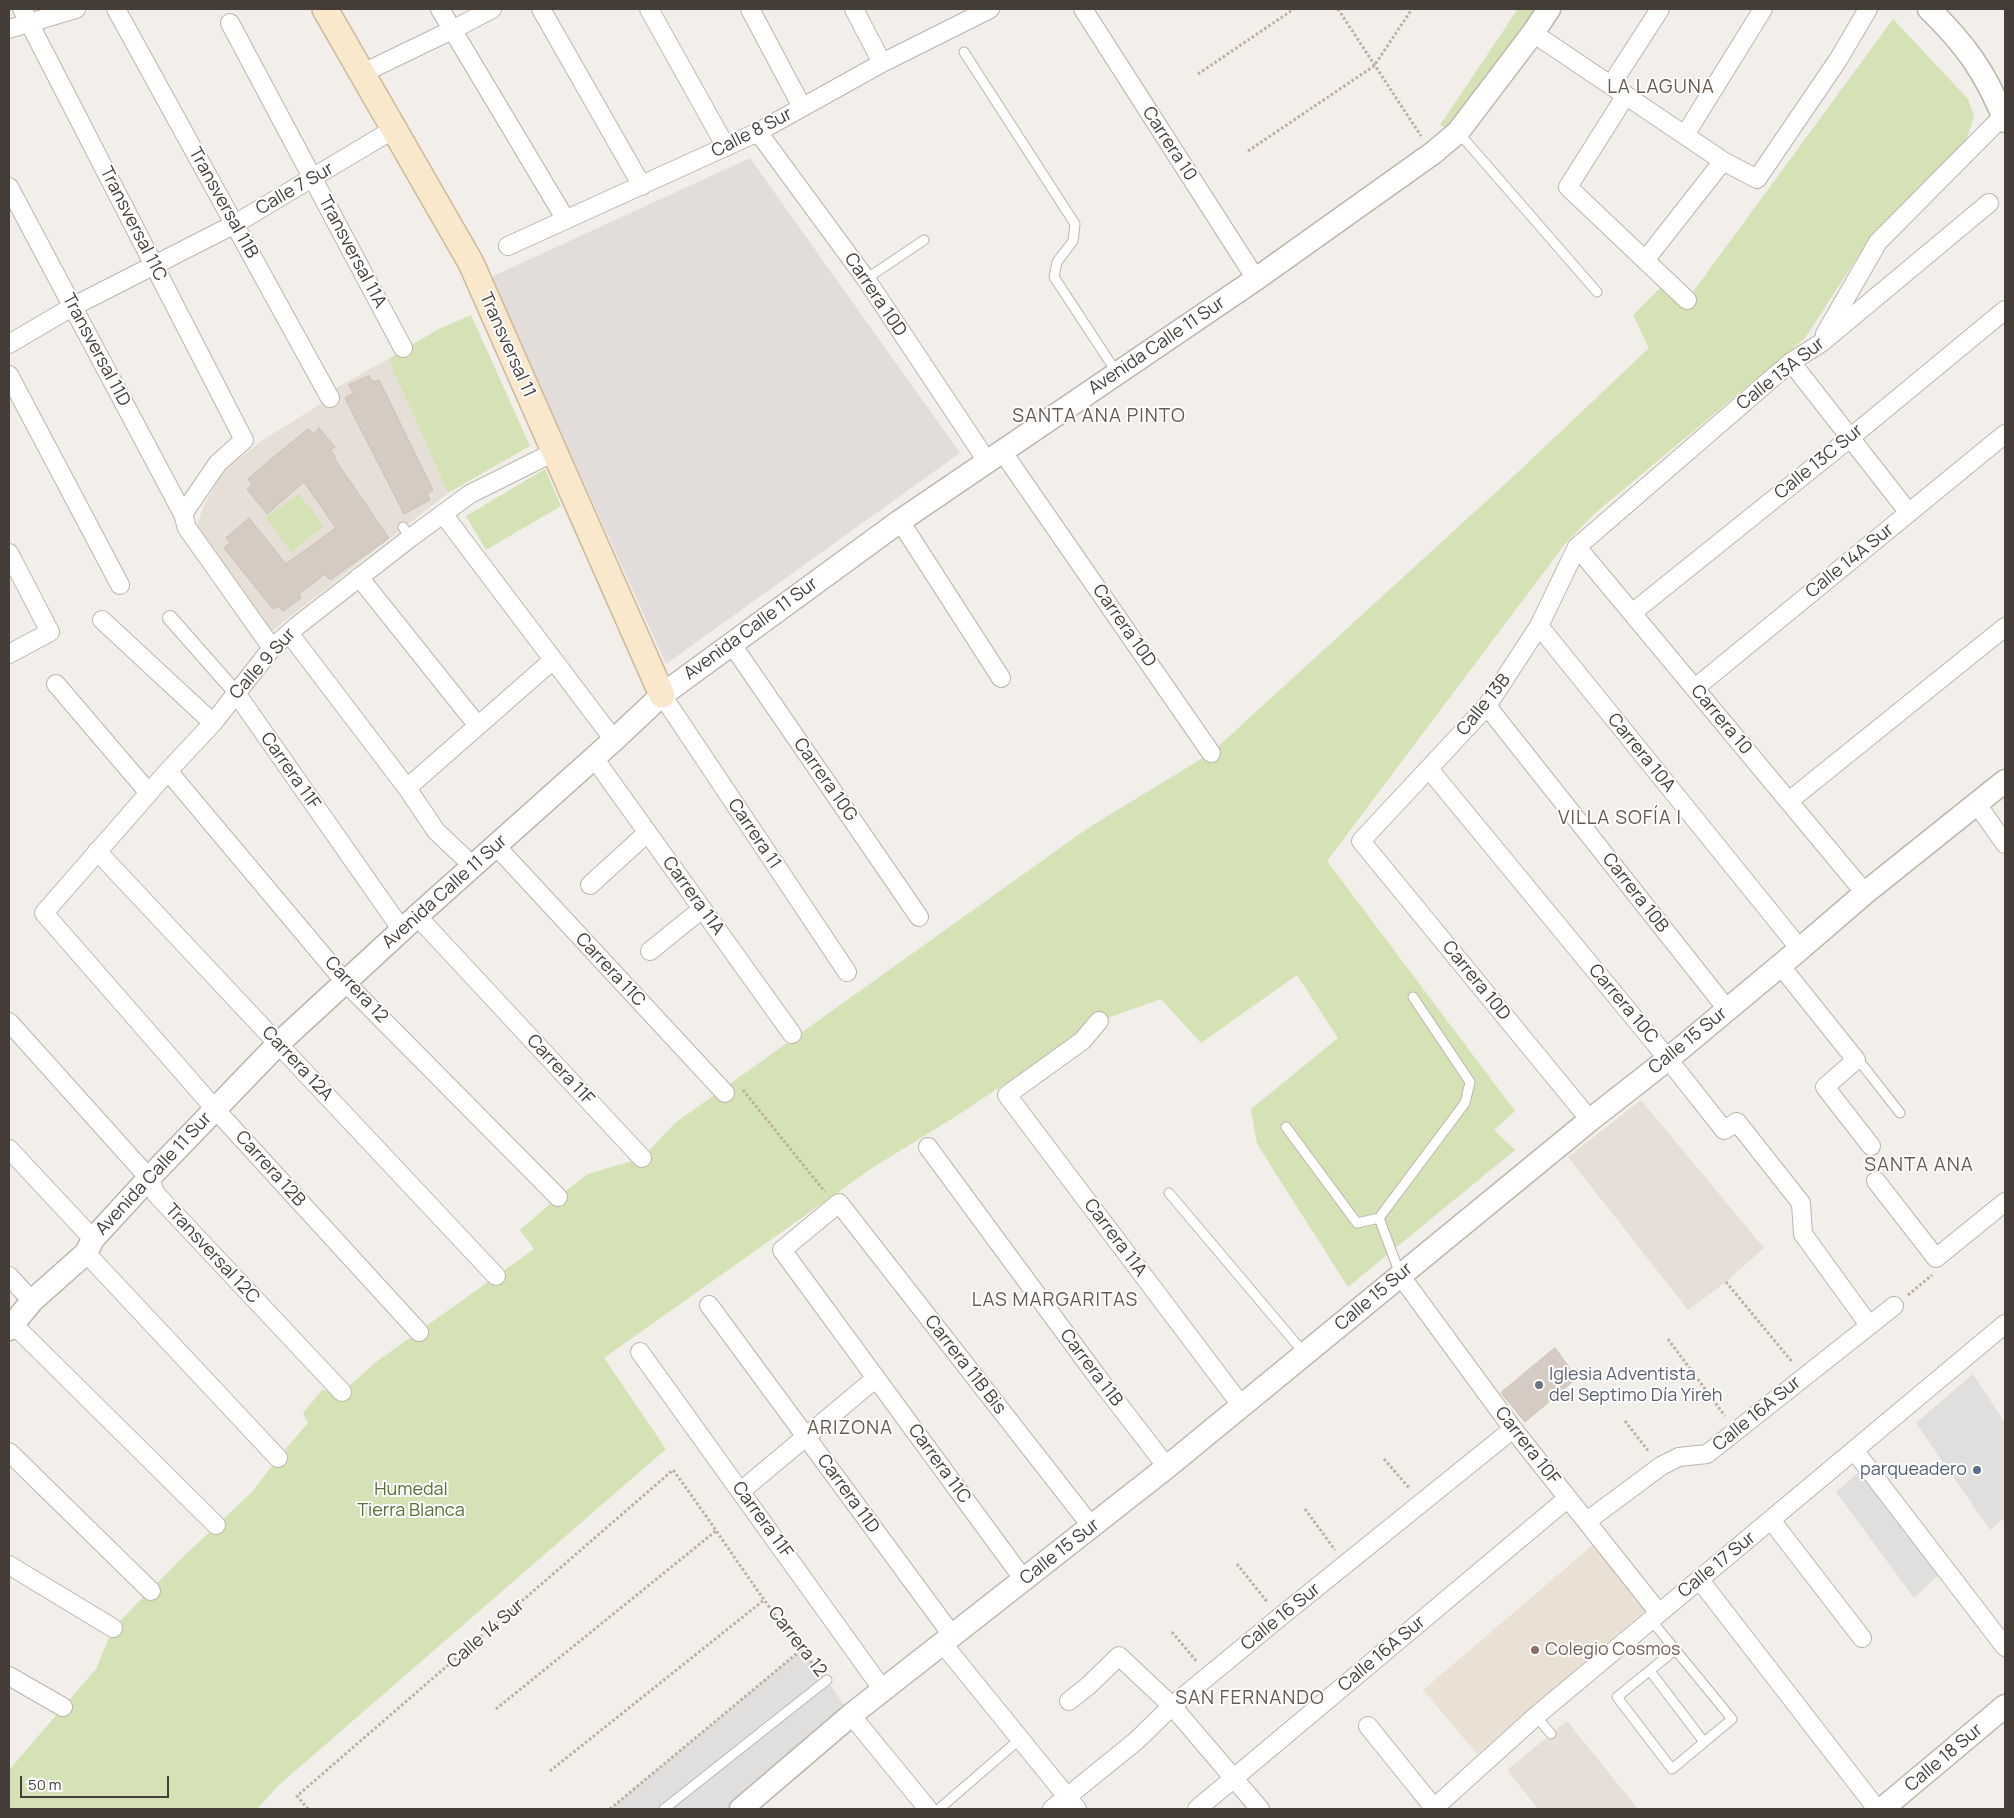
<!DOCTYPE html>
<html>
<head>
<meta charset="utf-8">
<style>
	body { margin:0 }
	#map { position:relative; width:2014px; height:1818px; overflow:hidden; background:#f2eee9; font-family:Manrope,sans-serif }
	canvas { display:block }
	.frame { position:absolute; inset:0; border:10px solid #453e38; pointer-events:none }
	.scale { position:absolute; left:20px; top:1776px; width:149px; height:22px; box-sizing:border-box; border:2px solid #453e38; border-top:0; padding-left:6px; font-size:15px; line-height:18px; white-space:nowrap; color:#453e38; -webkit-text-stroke:4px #fff; paint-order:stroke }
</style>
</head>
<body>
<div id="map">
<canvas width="2014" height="1818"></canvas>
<div class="frame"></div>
<div class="scale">50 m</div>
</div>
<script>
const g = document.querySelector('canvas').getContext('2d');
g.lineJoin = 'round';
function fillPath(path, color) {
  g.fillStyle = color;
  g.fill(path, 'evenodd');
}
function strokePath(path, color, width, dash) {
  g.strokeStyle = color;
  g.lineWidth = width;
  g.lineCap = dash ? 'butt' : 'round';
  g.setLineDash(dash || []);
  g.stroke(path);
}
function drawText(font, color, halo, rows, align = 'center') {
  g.font = font + ' Manrope,sans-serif';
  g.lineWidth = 4;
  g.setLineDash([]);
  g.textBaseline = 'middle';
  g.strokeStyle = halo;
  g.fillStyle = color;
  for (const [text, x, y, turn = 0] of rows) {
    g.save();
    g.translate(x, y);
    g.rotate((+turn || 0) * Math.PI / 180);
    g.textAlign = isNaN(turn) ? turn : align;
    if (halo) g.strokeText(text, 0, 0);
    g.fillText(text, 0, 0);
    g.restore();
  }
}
fillPath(new Path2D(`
	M388 359 448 493 271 632 196 530 203 507 224 470 263 440 330 398 336 388Z
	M1641 1100 1764 1248 1726 1282 1688 1310 1568 1157Z
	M1567 1721 1638 1809H1538L1507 1770Z`), '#e6dfd7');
fillPath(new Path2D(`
	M750 158 960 453 666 664 491 277Z`), '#e2ddda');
fillPath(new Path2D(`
	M1594 1544 1647 1609 1477 1754 1423 1690Z`), '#eae1d4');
fillPath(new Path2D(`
	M1518 9H1535L1448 129 1440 125Z
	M1893 19 1968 99 1974 116 1966 141 1873 233 1805 338 1594 514 1565 544 1327 861 1515 1111 1494 1130 1515 1150 1348 1287 1257 1144 1251 1109 1338 1038 1297 975 1201 1043 1161 999 1099 1021 958 1115 872 1168 604 1358 666 1449 280 1784 257 1809H9V1770L96 1669 113 1628 184 1556 252 1492 278 1458 308 1423 303 1413 322 1390 342 1392 376 1362 534 1249 520 1230 558 1197 588 1174 642 1158 675 1123 1088 828 1211 753 1517 473 1649 348 1633 315 1666 282 1687 300Z
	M471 315 530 446 448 493 388 359 439 329Z
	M545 469 561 506 486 550 466 516Z
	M299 494 324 526 291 552 266 517Z`), '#d4e2b6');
fillPath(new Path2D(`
	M1973 1374 2005 1423V1517L1990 1530 1916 1423Z
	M1869 1463 1946 1568 1914 1598 1836 1492Z
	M801 1650 827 1680 851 1715 741 1809H610Z`), '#e1dfdd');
const building = new Path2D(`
	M369 376 373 382 379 380 433 490 427 494 430 500 404 514 345 398 353 393 349 385Z
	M319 428 335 447 330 450 335 456 334 458 389 538 330 580 325 574 299 594 301 598 283 611 278 606 273 609 224 548 230 543 226 538 249 518 286 564 336 528 304 482 267 514 247 489 252 485 248 479 271 459 308 429 314 434Z
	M1555 1348 1577 1378 1525 1422 1501 1393Z`);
fillPath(building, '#d6cbc2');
strokePath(building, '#cdbfb3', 1);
const service = new Path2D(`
	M964 52 1075 224 1073 241 1057 262 1054 277 1117 373
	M1458 132 1597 292
	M866 279 924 240
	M403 527 410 538
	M1856 1060 1864 1067 1900 1113
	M1286 1127 1357 1223 1379 1218
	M1169 1193 1305 1354
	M1400 1274 1379 1218 1465 1103 1470 1082 1413 997
	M1651 1620 1732 1719 1672 1769 1617 1697 1675 1650
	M1650 1671 1704 1742
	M1536 1716 1551 1734
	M664 1809 827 1680
	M939 1809 1020 1739`);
const pedestrian = new Path2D(`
	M170 618 236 693`);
const minor = new Path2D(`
	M22 9 244 440 218 463 183 514
	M116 9 330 398
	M440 9 566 220
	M541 9 642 186
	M649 9 726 147
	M750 9 802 107
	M854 9 882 63
	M1083 9 1256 279
	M230 23 403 348
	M9 29 76 9
	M1533 33 1723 161 1757 179 1838 60 1868 9
	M363 73 452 30 492 9
	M1611 85 1660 9
	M1626 95 1568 187 1687 300
	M758 132 866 279 987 461
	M1685 135 1763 9
	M9 187 183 514 187 528 272 648
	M508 246 758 132 882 63 990 9
	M1646 259 1723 161
	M1825 334 1878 242 2005 114
	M9 344 72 307 235 224 394 129
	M1791 362 1909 513
	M9 375 120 585
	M1002 451 1211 753
	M443 514 614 740
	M900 521 1001 678
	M1577 547 1865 893
	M9 553 50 632 9 654
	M359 577 478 726
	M1632 613 1850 438 2005 310
	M102 620 213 723
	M1539 626 1800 949
	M289 633 407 788 436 831 473 866
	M731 643 919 917
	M56 684 149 793
	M1695 688 2005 434
	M236 693 402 930
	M662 695 847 972
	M1487 706 1727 1009
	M594 758 792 1034
	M1429 769 1668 1059 1724 1130 1737 1122 1801 1203 1803 1234 1869 1325
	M168 771 345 982 558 1197
	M407 788 553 660
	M1789 801 2005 627
	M1977 804 2005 844
	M496 846 725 1093
	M97 851 496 1276
	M590 885 647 833
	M417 916 642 1158
	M650 951 702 909
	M1780 965 1856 1060 1825 1087 1871 1146
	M1099 1021 1082 1041 1007 1095 1241 1405
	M9 1022 149 1178 156 1194 342 1392
	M1590 1120 1361 841 1487 706 1539 626 1577 547 1791 362 1821 343 1989 203
	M928 1147 1096 1375 1167 1467
	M9 1149 93 1239
	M1876 1181 1936 1258 2005 1202
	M86 1253 278 1458
	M1400 1275 1513 1429 1659 1613
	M9 1276 32 1301
	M709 1305 952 1635
	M13 1324 216 1525
	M419 1332 215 1109 44 913 168 771 213 723 272 648 297 626 410 538 470 494 554 452
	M640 1352 883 1690
	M1854 1450 2005 1647
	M9 1452 151 1591
	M741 1491 876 1378
	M1771 1520 1862 1638
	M1587 1521 1661 1466 1679 1457 1707 1454 1894 1306
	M9 1565 113 1628
	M1699 1579 1877 1809
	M1024 1580 782 1250 839 1203 1092 1527
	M943 1644 1077 1809
	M9 1676 63 1707
	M1069 1701 1088 1686 1119 1656 1172 1706 1260 1809
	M851 1715 928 1809
	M1368 1726 1435 1809
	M1052 1809 1136 1741 1172 1706 1280 1617 1513 1429
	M1197 1809 1568 1498
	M1433 1809 1536 1716 2005 1324`);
const tertiary = new Path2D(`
	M1929 9C1965 44 1986 73 2005 121
	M9 1329 32 1301 86 1253 93 1239 149 1178 278 1044 417 916 614 740 662 695 900 521 1256 279 1433 153 1458 132 1533 33 1549 9
	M741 1809 851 1715 1167 1467 1590 1120 1668 1059 1800 949 1865 893 2005 781
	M1882 1809 2005 1706`);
const secondary = new Path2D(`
	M325 9 471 263 662 695`);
strokePath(service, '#bdb5ac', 11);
strokePath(pedestrian, '#bdb5ac', 16);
strokePath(minor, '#bdb5ac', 20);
strokePath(tertiary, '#bdb5ac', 25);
strokePath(secondary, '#cdba9d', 28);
strokePath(new Path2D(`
	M1338 9 1421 136
	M1198 74 1294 9
	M1248 151 1374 66 1412 9
	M743 1090 825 1192
	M1726 1282 1793 1363
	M1908 1295 1932 1275
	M1668 1339 1725 1416
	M1625 1421 1649 1452
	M1384 1459 1410 1489
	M1305 1509 1335 1550
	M1237 1564 1268 1603
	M1172 1632 1197 1662
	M496 1709 717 1530
	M550 1771 764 1600
	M308 1809 297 1796 673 1470C722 1536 765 1607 818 1670
	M610 1809 801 1650`), '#bdae9f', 3, [2.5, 2.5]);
strokePath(service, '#fff', 9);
strokePath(pedestrian, '#fff', 14);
strokePath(minor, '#fff', 18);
strokePath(tertiary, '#fff', 22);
strokePath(secondary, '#f9e8cc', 25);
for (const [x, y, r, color] of [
	[1539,1385,5,"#6b7280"],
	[1977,1470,5,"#5c6f8a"],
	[1535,1650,5,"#8d6e63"]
]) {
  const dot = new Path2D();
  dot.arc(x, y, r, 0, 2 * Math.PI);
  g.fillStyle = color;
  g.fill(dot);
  strokePath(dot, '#fff', 2);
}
drawText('18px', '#453e38', '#fff', [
	["Calle 8 Sur",752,133,-27],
	["Carrera 10",1169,144,57],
	["Calle 7 Sur",295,189,-30],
	["Transversal 11B",223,203,61],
	["Transversal 11C",133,224,63],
	["Transversal 11A",352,252,62],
	["Carrera 10D",875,295,56],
	["Transversal 11",507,345,66],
	["Avenida Calle 11 Sur",1157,346,-34],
	["Transversal 11D",96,350,62],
	["Calle 13A Sur",1781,374,-38],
	["Calle 13C Sur",1819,462,-39],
	["Calle 14A Sur",1850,561,-39],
	["Carrera 10D",1124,626,55],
	["Avenida Calle 11 Sur",751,629,-36],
	["Calle 9 Sur",263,664,-48],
	["Calle 13B",1484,705,-51],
	["Carrera 10",1721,720,50],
	["Carrera 10A",1641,753,51],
	["Carrera 11F",290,771,55],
	["Carrera 10G",825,780,55],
	["Carrera 11",754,834,56],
	["Avenida Calle 11 Sur",445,892,-42],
	["Carrera 10B",1635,893,52],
	["Carrera 11A",693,896,54],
	["Carrera 11C",610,970,47],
	["Carrera 10D",1476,981,51],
	["Carrera 12",356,990,47],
	["Carrera 10C",1623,1004,50],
	["Calle 15 Sur",1688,1041,-39],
	["Carrera 12A",297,1064,47],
	["Carrera 11F",560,1070,47],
	["Carrera 12B",270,1169,48],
	["Avenida Calle 11 Sur",154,1174,-47],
	["Carrera 11A",1115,1238,53],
	["Transversal 12C",212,1254,47],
	["Calle 15 Sur",1374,1297,-40],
	["Carrera 11B Bis",965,1365,52],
	["Carrera 11B",1091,1368,53],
	["Calle 16A Sur",1757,1414,-39],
	["Carrera 10F",1527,1446,52],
	["Carrera 11C",939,1464,54],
	["Carrera 11D",848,1494,54],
	["Carrera 11F",762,1520,54],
	["Calle 15 Sur",1060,1552,-38],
	["Calle 17 Sur",1717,1565,-39],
	["Calle 16 Sur",1281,1617,-39],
	["Calle 14 Sur",486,1634,-41],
	["Carrera 12",797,1642,52],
	["Calle 16A Sur",1382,1654,-40],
	["Calle 18 Sur",1944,1758,-40]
]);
drawText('18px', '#5b616d', '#fff', [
	["Iglesia Adventista",1549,1375],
	["del Septimo Día Yireh",1549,1396]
], 'left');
drawText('18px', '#4e5e75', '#fff', [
	["parqueadero",1967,1470]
], 'right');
drawText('18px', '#527131', '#fff', [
	["Humedal",411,1490],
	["Tierra Blanca",411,1511]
]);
drawText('18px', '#785e54', '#fff', [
	["Colegio Cosmos",1545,1650]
], 'left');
g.letterSpacing = '1px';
drawText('19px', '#675b50', '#fff', [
	["LA LAGUNA",1661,88],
	["SANTA ANA PINTO",1099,417],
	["VILLA SOFÍA I",1620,819],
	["SANTA ANA",1919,1166],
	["LAS MARGARITAS",1055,1301],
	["ARIZONA",850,1429],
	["SAN FERNANDO",1250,1699]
]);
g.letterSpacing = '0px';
</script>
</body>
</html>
